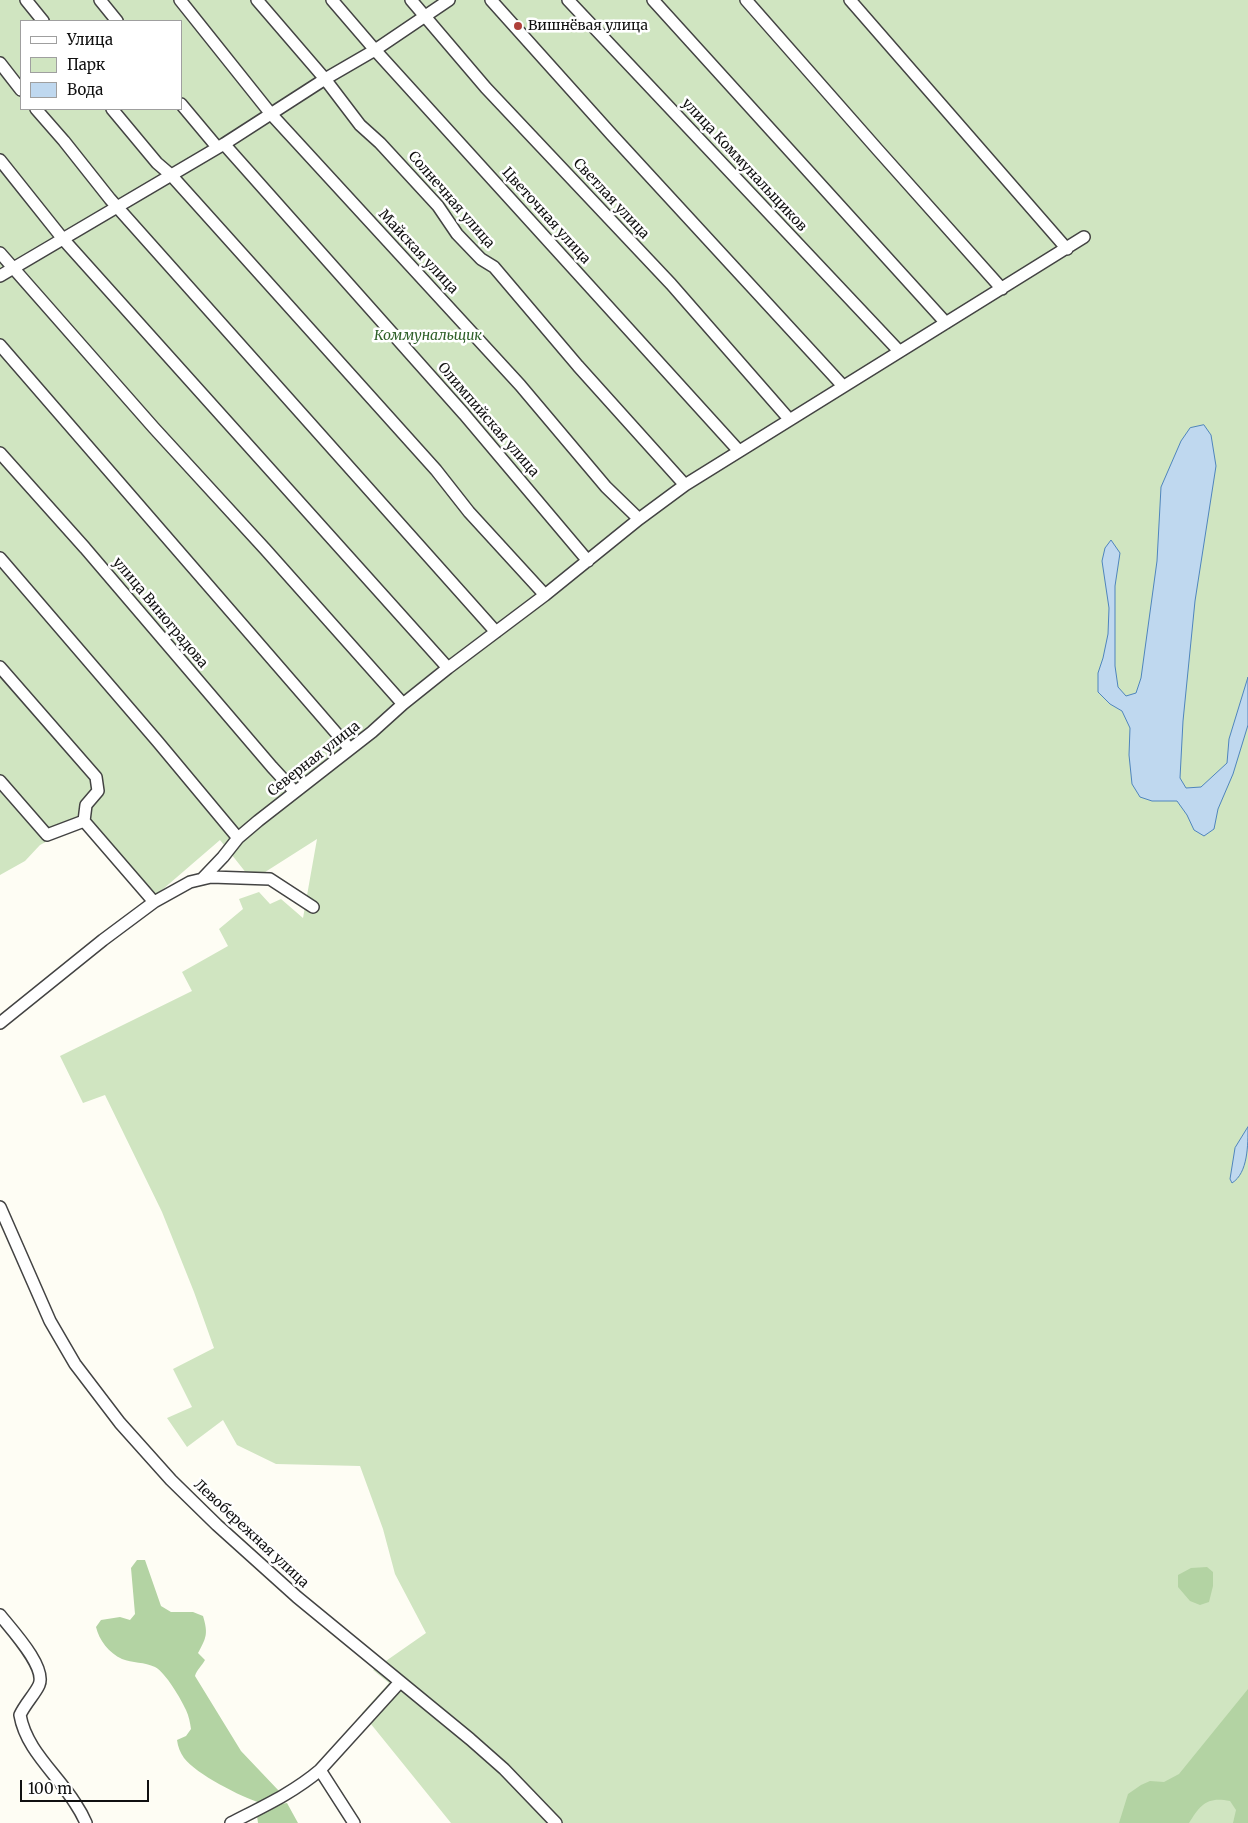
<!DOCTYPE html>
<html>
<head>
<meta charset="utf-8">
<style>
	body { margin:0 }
	#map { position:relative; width:1248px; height:1823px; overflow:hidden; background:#fefdf4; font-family:Merriweather,serif }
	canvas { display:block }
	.legend { position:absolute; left:20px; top:20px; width:162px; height:90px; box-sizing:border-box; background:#fff; border:1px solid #9f9f9f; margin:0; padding:6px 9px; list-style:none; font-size:15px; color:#101010 }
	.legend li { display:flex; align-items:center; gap:10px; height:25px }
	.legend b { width:25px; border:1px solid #9f9f9f }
	.scale { position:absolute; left:20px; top:1780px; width:129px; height:22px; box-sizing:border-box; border:2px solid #101010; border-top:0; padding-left:6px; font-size:15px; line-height:18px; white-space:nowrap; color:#101010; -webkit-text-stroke:4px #fff; paint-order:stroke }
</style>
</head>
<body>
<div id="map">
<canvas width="1248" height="1823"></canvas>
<ul class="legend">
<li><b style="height:6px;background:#fff"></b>Улица</li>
<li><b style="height:14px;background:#d0e5c1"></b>Парк</li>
<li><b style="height:14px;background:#bfd8ef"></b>Вода</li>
</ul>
<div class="scale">100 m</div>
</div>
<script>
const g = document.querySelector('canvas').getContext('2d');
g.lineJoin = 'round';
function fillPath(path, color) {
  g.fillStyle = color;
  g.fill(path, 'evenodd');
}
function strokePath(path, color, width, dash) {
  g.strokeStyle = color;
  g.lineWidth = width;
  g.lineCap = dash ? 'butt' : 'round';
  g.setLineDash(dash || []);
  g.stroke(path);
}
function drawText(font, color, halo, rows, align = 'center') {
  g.font = font + ' Merriweather,serif';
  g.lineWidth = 5;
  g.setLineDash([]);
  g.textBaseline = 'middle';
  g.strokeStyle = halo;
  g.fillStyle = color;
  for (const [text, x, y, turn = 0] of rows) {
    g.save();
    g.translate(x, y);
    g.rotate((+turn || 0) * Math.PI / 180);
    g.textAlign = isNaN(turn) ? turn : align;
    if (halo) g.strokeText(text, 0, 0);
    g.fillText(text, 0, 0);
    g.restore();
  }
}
fillPath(new Path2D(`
	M0 0H1248V1823H451L362 1713 389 1683 373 1670 426 1633 395 1574 383 1529 360 1466 276 1464 237 1445 223 1420 187 1447 167 1418 192 1407 173 1369 214 1348 194 1292 162 1212 105 1095 83 1103 60 1056 192 991 182 972 228 946 219 929 243 909 239 899 259 892 270 904 281 899 303 918 317 839 262 874H247L220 840 155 896 92 821 57 836 40 845 25 861 0 875ZM21 21H181V109H21Z`), '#d0e5c1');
fillPath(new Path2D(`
	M137 1560H145L161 1606 171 1612H193L203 1616C208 1633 207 1637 198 1653L205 1660C202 1666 197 1669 195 1676L241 1751 279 1791 273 1797 261 1803C241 1797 196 1774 184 1758 180 1752 178 1747 177 1740L186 1736 191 1729C190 1723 189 1716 186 1710 181 1699 166 1673 155 1667 145 1662 132 1663 122 1659 109 1653 99 1640 96 1627L101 1620 120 1617 130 1620 135 1614 131 1568Z
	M1207 1567 1213 1572V1586L1209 1602 1200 1605 1190 1601 1178 1587V1575L1191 1568Z
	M1248 1689V1823H1233L1236 1810 1230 1801C1207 1796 1200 1805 1189 1823H1119L1128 1794 1141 1785 1150 1781 1164 1782 1179 1774Z
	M287 1803 298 1823H258L257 1816 281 1804Z`), '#b3d3a3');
const water = new Path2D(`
	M1204 425 1211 435 1216 466 1195 601 1183 721 1180 778 1186 788 1201 787 1227 763 1229 739 1248 677V725L1233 774 1218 809 1214 829 1204 836 1194 830 1187 815 1177 801H1152L1140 797 1132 784 1129 755 1130 728 1122 711 1110 704 1098 692V673L1103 658 1108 634 1109 608 1102 561 1105 548 1111 540 1120 553 1115 586V666L1118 687 1126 696 1136 693 1141 678 1157 561 1161 487 1181 441 1190 428Z
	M1248 1127C1248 1145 1248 1173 1232 1183L1230 1179 1235 1148Z`);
fillPath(water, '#bfd8ef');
strokePath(water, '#4f85bd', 1);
const minor = new Path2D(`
	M26 0 43 21
	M100 0 117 21
	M180 0 271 114 520 385 606 487 639 519
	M257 0 325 79 360 125 380 143 438 206 457 234 481 259 494 267 578 366 685 485
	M332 0 375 50 739 451
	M411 0 486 88 671 284 789 419
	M491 0 612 135 843 386
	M568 0 899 351
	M653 0 946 323
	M746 0 878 150 1002 289
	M850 0 1067 249
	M0 63 21 90
	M181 104 217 147
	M36 109 64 141 110 199 496 632
	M112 109 157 163 171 175 436 470 469 512 545 595
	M224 144 464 414 588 561
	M0 160 63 239 448 668
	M0 253 154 428 265 549 403 704
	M0 276 224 144 325 79 375 50 449 0
	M0 345 350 749
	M0 453 85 548 272 767 295 792
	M0 558 158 742 238 838
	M0 667 96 777 98 791 86 805 84 821 154 902
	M0 781 47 835 84 821
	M203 878 223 857 238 838 258 821 372 732 403 704 448 668 545 595 639 519 685 485 1084 237
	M0 1023 103 940 154 902 190 882 211 877 270 879 313 907
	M0 1207 50 1321 75 1364 120 1423 171 1480 217 1525 297 1597 470 1739 504 1769 556 1823
	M0 1615C11 1629 47 1667 39 1685 35 1694 25 1704 20 1715 26 1750 57 1774 75 1803 79 1809 83 1816 86 1823
	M320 1770 354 1823
	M231 1823C262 1807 293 1793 320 1770L400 1682`);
strokePath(minor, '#434343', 14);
strokePath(minor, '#fff', 11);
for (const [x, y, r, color] of [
	[518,26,5,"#af4039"]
]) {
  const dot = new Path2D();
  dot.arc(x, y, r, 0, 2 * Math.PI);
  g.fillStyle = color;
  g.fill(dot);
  strokePath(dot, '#fff', 2);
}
drawText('14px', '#101010', '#fff', [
	["Вишнёвая улица",528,26]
], 'left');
drawText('14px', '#101010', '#fff', [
	["улица Коммунальщиков",744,165,47],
	["Светлая улица",611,199,47],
	["Солнечная улица",451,200,49],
	["Цветочная улица",546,216,48],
	["Майская улица",418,252,47],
	["Олимпийская улица",488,420,49],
	["улица Виноградова",160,613,50],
	["Северная улица",314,759,-38],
	["Левобережная улица",251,1534,43]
]);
drawText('italic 14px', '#2e6028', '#fff', [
	["Коммунальщик",428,336]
]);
</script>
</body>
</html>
